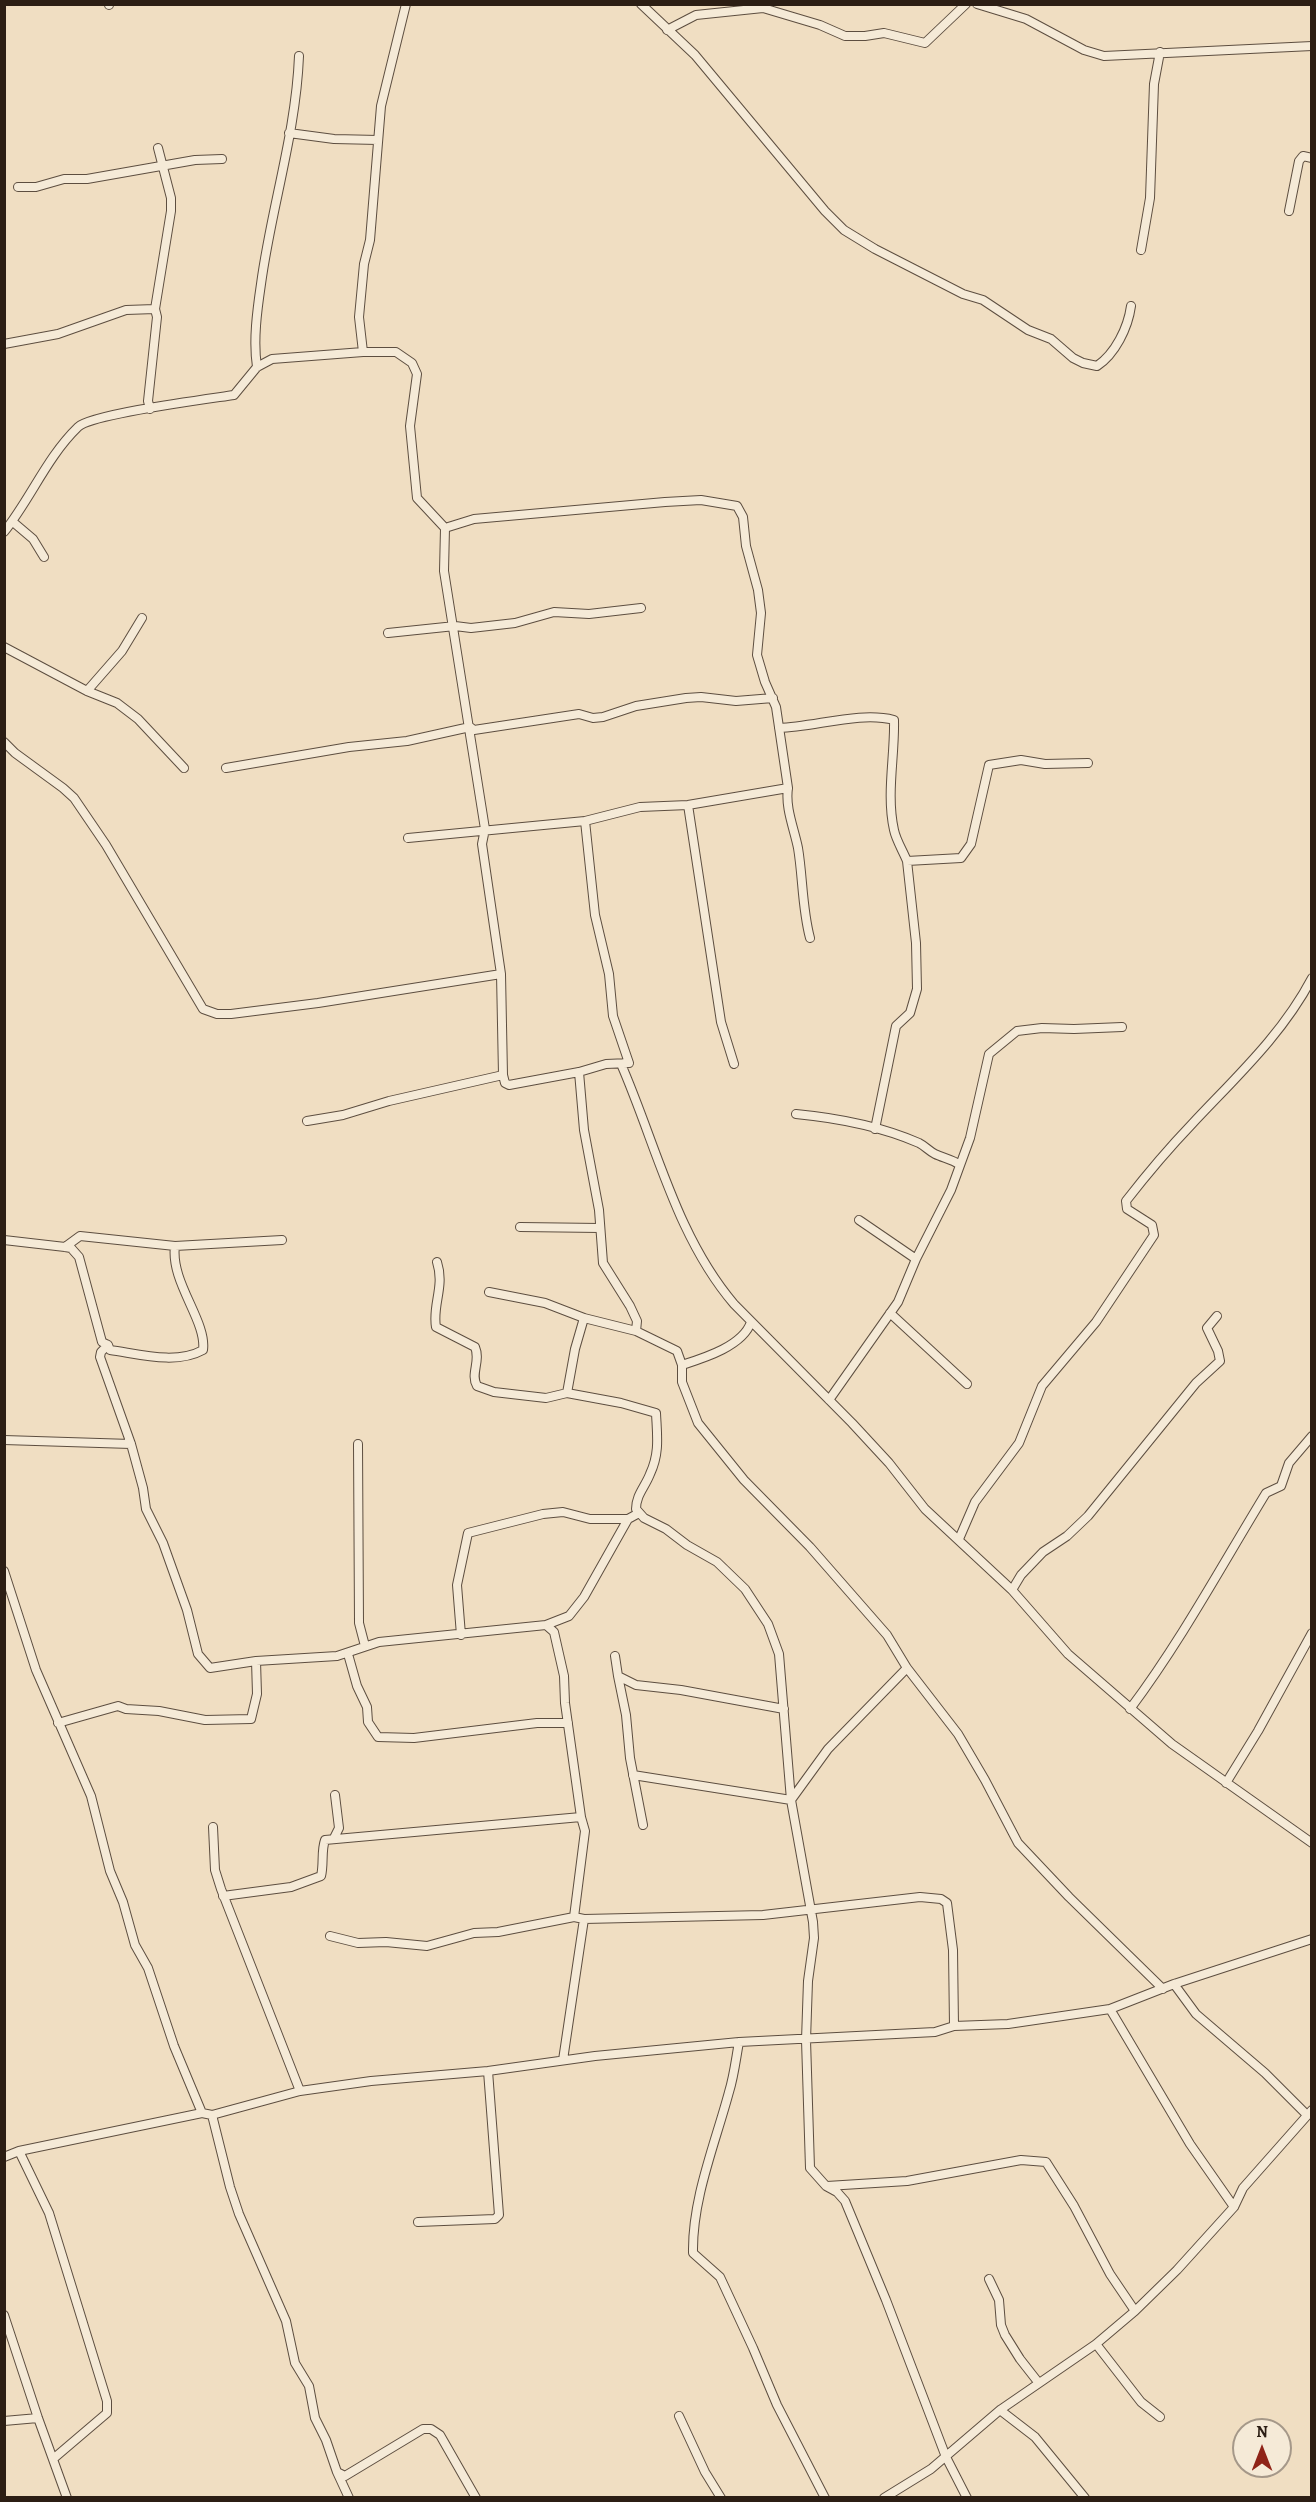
<!DOCTYPE html>
<html>
<head>
<meta charset="utf-8">
<style>
	body { margin:0 }
	#map { position:relative; width:1316px; height:2502px; overflow:hidden; background:#f0dec2; font-family:Alegreya,serif }
	canvas { display:block }
	.frame { position:absolute; inset:0; border:6px solid #2c1e14; pointer-events:none }
	.north { position:absolute; left:1232px; top:2418px; width:60px; height:60px; box-sizing:border-box; background:#f5ead7; border:2px solid #a59889; border-radius:50%; rotate:0deg; font-size:16px; font-weight:700; line-height:24px; text-align:center; color:#2c1e14 }
	.north::after { content:''; display:block; margin:auto; width:21px; height:27px; background:#8f2418; clip-path:polygon(50% 0,100% 100%,50% 72%,0 100%) }
</style>
</head>
<body>
<div id="map">
<canvas width="1316" height="2502"></canvas>
<div class="frame"></div>
<div class="north">N</div>
</div>
<script>
const g = document.querySelector('canvas').getContext('2d');
g.lineJoin = 'round';
function strokePath(path, color, width, dash) {
  g.strokeStyle = color;
  g.lineWidth = width;
  g.lineCap = dash ? 'butt' : 'round';
  g.setLineDash(dash || []);
  g.stroke(path);
}
const minor = new Path2D(`
	M641 4 695 55 825 211 844 230 875 249 963 294 983 300 1028 330 1051 339 1073 358 1083 363 1097 366C1115 354 1128 328 1131 306
	M977 4 1026 19 1084 50 1104 56 1312 46
	M109 5V4
	M667 30 696 15 763 8 820 25 845 36H865L884 33 925 43 966 4
	M289 133 334 139 378 140
	M18 187H36L64 179H87L195 160 222 159
	M1289 211 1299 161 1303 156 1312 158
	M1141 250 1150 198 1154 84 1160 52
	M4 344 58 334 126 310 155 309
	M363 352 359 317 364 264 370 240 381 106 406 4
	M257 367C253 341 257 311 261 284 271 209 296 133 299 56
	M150 409 148 401 157 317 155 309 171 211V198L158 148
	M13 522 33 539 44 557
	M4 532C31 498 47 457 78 427 92 414 208 399 234 395L257 367 272 359 363 352H396L412 363 417 374 410 426 417 498 445 528
	M388 633 455 626 471 628 515 623 554 612 589 614 641 608
	M4 647 87 691 117 703 138 719 184 768
	M87 691 122 651 142 618
	M779 728C815 727 860 711 894 720 895 756 886 794 894 830 896 840 903 851 907 861L961 858 971 844 989 765 1021 760 1045 764 1088 763
	M4 742 15 753 63 788 74 798 106 845 203 1009 217 1014H231L318 1003 501 974
	M226 768 349 747 407 741 470 727 474 730 579 714 593 718 603 717 636 706 686 698 701 697 736 701 773 698
	M688 805 721 1022 734 1064
	M585 821 640 807 688 805 788 788C785 808 794 828 798 848 803 878 802 908 810 938
	M408 838 585 821 595 915 609 974 613 1016 629 1063
	M625 1063 621 1064C656 1144 676 1236 734 1304L852 1423 889 1463 925 1509 1012 1590 1068 1654 1172 1744 1312 1843
	M629 1063 606 1064 579 1072 509 1085 505 1083 503 1075 501 974 482 844 485 829 444 571 445 528 474 519 665 502 701 500 737 506 743 517 746 546 758 590 761 613 757 655 765 682 776 707 788 788
	M579 1072 584 1130 599 1210 603 1263 630 1306 637 1321 636 1331 677 1351 682 1365V1382L698 1423 744 1480 810 1547 887 1635 907 1668 958 1734 985 1780 1018 1843 1069 1897 1163 1989
	M796 1114C838 1118 880 1126 919 1143 925 1146 929 1151 935 1154 943 1158 952 1159 960 1165
	M307 1121 343 1115 389 1101 503 1075
	M875 1129 896 1026 910 1013 917 989 916 943 907 861
	M859 1220 916 1259
	M520 1227 600 1228
	M4 1240 65 1247 71 1248 79 1257 102 1342 108 1345
	M282 1240 175 1246C170 1282 207 1321 203 1350 176 1365 139 1354 110 1350L108 1345 101 1352 100 1357 131 1444 143 1488 146 1509 163 1543 187 1610 198 1654 210 1668 256 1661 337 1656 379 1642 546 1625 569 1616 584 1597 628 1519
	M65 1247 80 1236 175 1246
	M437 1262C445 1287 432 1305 436 1327L475 1347C481 1361 470 1374 477 1386L494 1392 546 1398 567 1393 621 1403 656 1413C657 1435 660 1453 650 1474 645 1487 636 1495 636 1509L644 1518 666 1529 687 1545 717 1562 745 1589 768 1624 779 1654 791 1800 813 1922 814 1938 808 1981 806 2040 810 2168 826 2186 837 2192 845 2201 886 2300 946 2457 967 2498
	M489 1292 545 1303 584 1318
	M890 1313 967 1384
	M682 1365C704 1358 743 1346 751 1322
	M567 1393 575 1349 584 1318 636 1331
	M829 1400 898 1302 916 1259 951 1190 970 1138 989 1054 1017 1031 1042 1028 1074 1029 1122 1027
	M4 1440 131 1444
	M358 1444 359 1623 365 1646
	M959 1539 975 1502 1019 1443 1042 1386 1096 1322 1154 1235 1152 1225 1127 1209 1126 1201C1147 1174 1169 1148 1192 1124 1236 1077 1282 1035 1312 978
	M4 1571 36 1670 91 1796 110 1871 123 1902 135 1945 148 1968 174 2046 202 2113
	M1012 1590 1021 1575 1043 1552 1067 1536 1088 1516 1196 1383 1220 1361 1218 1351 1207 1328 1217 1316
	M546 1625 554 1632 564 1676 565 1703 581 1817
	M461 1635 457 1585 468 1533 543 1514 563 1512 590 1519H628L639 1513
	M348 1654 357 1686 367 1707 368 1722 378 1737 414 1738 537 1723H568
	M615 1656 618 1676 636 1685 681 1690 784 1709
	M618 1676 626 1715 630 1758 643 1825
	M1130 1709C1181 1641 1222 1565 1266 1493L1281 1486 1289 1463 1312 1436
	M58 1723 118 1706 126 1709 159 1711 205 1720 251 1719 257 1694 256 1661
	M633 1775 791 1800 828 1749 907 1668
	M1226 1783 1258 1731 1312 1633
	M213 1827 215 1870 221 1889 300 2091
	M334 1838 339 1828 335 1795
	M223 1896 291 1887 321 1876C324 1864 321 1851 325 1840L581 1817 585 1831 574 1917
	M330 1936 358 1943 386 1942 427 1946 474 1933 498 1932 574 1917 584 1919 763 1915 920 1897 941 1899 947 1903 953 1950 954 2026
	M1174 1984 1196 2014 1265 2073 1307 2115
	M1110 2009 1190 2144 1234 2207
	M739 2042C736 2058 734 2076 729 2092 715 2144 692 2199 693 2253L720 2277 753 2348 777 2405 825 2498
	M563 2060 584 1919
	M212 2115 230 2187 239 2214 286 2321 295 2363 309 2386 315 2418 326 2440 337 2472 345 2476 423 2429H431L440 2435 476 2498
	M19 2151 49 2213 107 2401V2413L53 2459
	M4 2157 19 2151 202 2113 212 2115 300 2091 371 2081 488 2071 595 2056 739 2042 935 2032 954 2026 1008 2024 1110 2009 1174 1984 1312 1939
	M827 2186 907 2181 1021 2160 1046 2162 1074 2206 1110 2274 1135 2311
	M418 2222 495 2219 499 2215 488 2071
	M989 2279 999 2300 1001 2325 1005 2335 1020 2359 1038 2382
	M4 2315 38 2418 67 2498
	M1096 2344 1141 2402 1160 2417
	M1000 2410 1035 2437 1085 2498
	M679 2416 705 2472 721 2498
	M4 2421 38 2418
	M337 2472 349 2498
	M884 2498 931 2469 1000 2410 1096 2344 1135 2311 1177 2270 1234 2207 1243 2188 1312 2110`);
strokePath(minor, '#5d4e40', 10);
strokePath(minor, '#f5ead7', 8);
</script>
</body>
</html>
